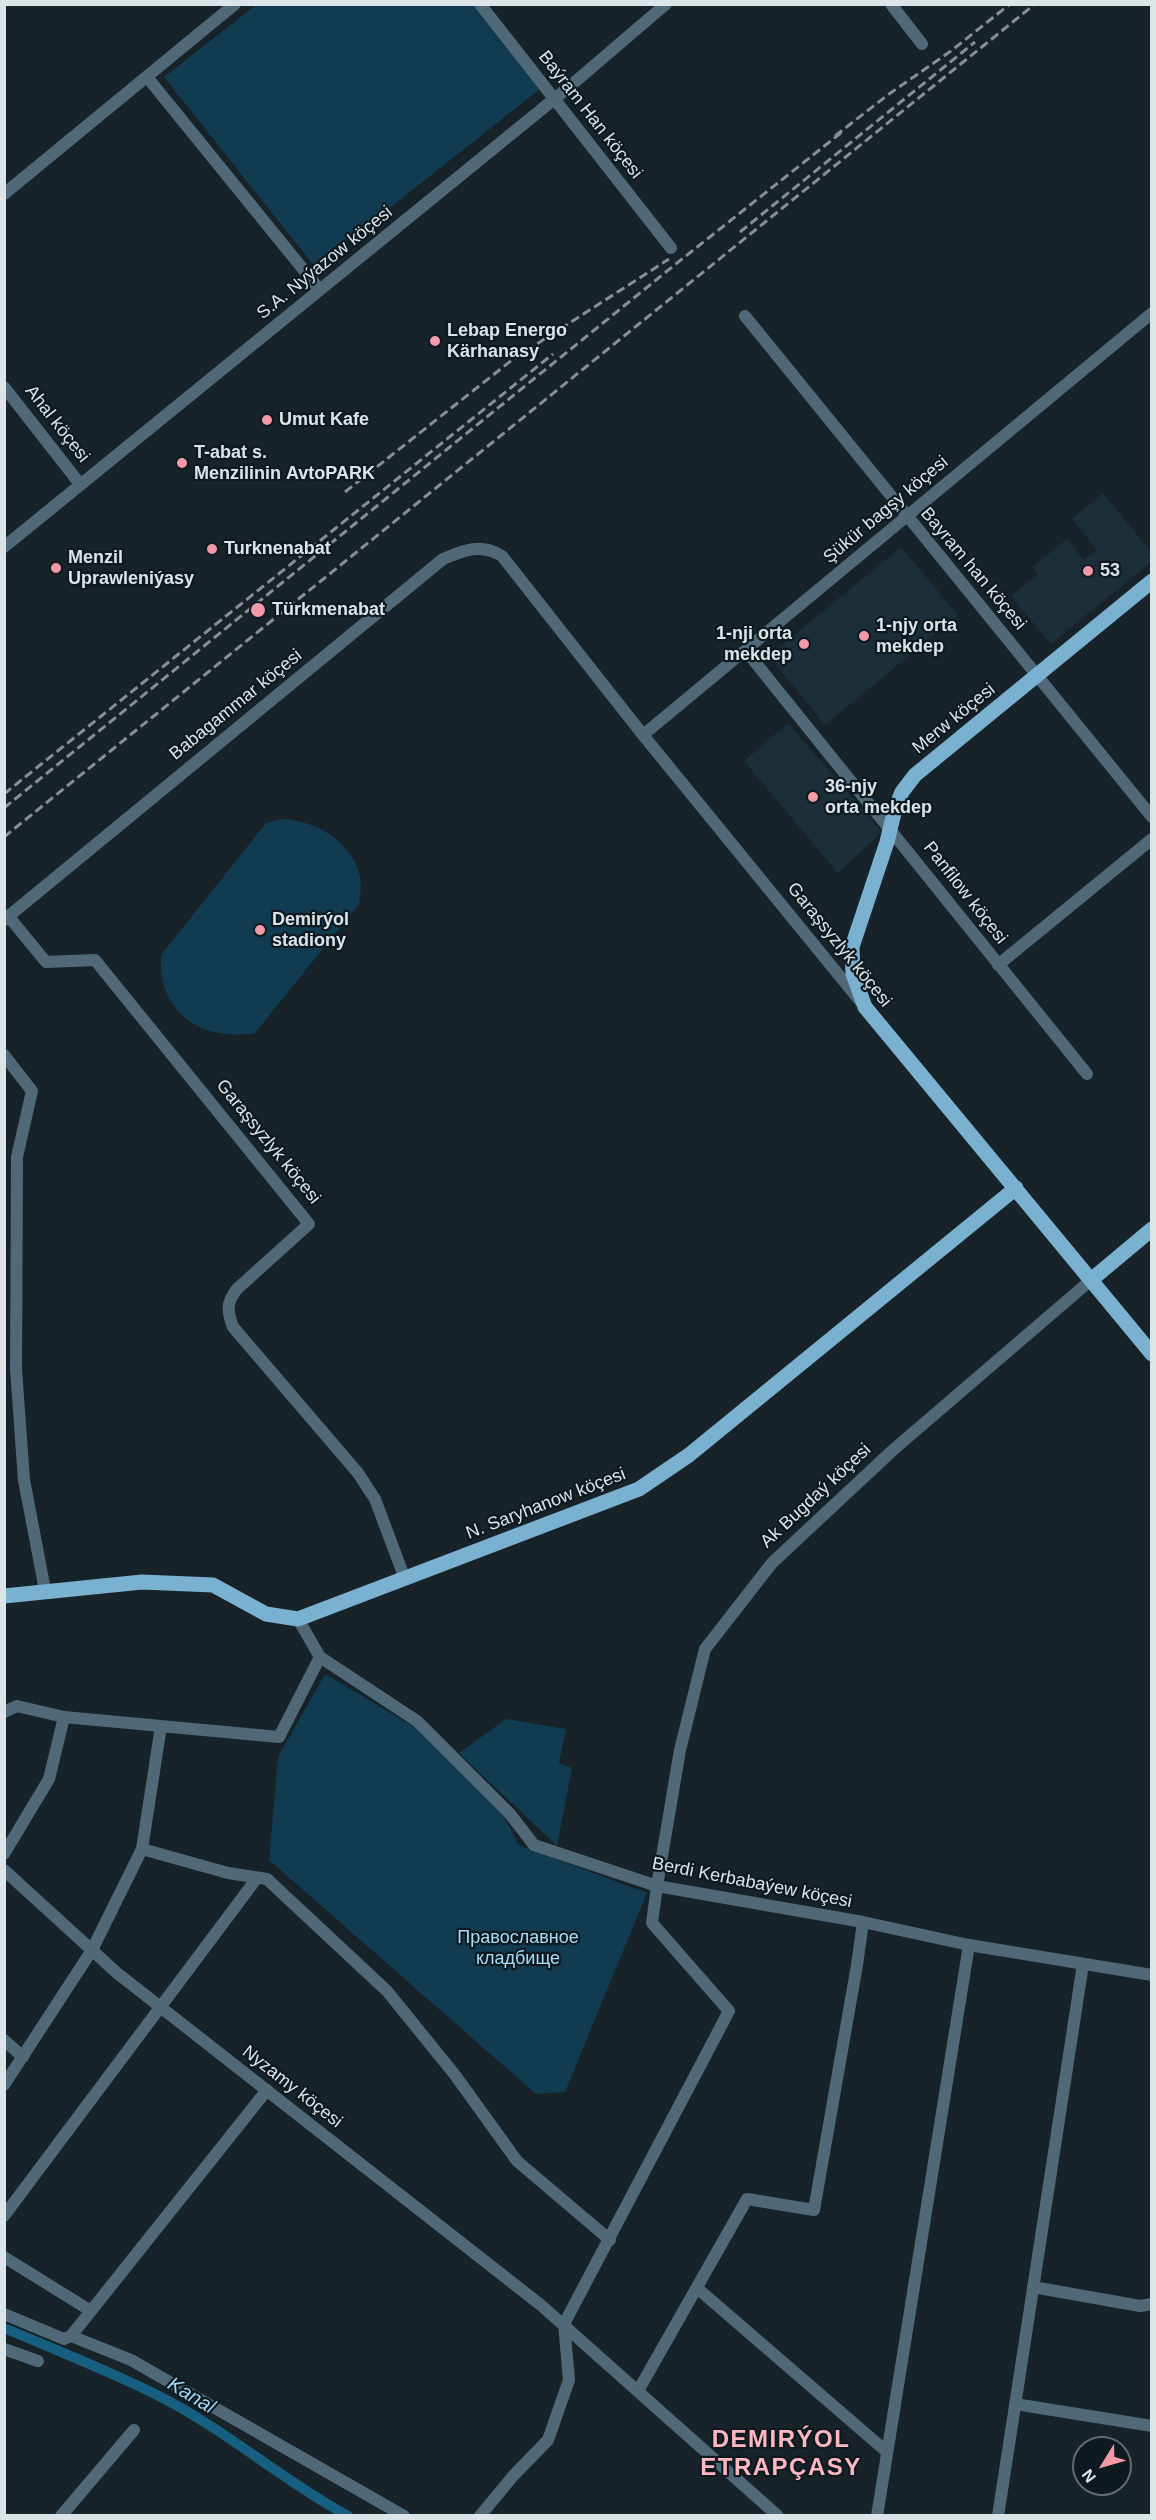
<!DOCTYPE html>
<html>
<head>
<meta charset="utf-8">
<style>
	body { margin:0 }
	#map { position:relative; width:1156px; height:2520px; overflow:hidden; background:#182329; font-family:Arial,sans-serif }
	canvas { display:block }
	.frame { position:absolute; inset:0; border:6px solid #dce4e8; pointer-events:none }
	.north { position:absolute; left:1072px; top:2436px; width:60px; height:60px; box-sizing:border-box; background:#0f1a20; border:2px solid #616b70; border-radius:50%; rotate:233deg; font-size:16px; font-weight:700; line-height:24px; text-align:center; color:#dce4e8 }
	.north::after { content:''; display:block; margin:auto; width:21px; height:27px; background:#f39aa9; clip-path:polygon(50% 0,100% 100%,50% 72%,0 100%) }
</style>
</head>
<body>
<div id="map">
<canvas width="1156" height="2520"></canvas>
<div class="frame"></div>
<div class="north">N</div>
</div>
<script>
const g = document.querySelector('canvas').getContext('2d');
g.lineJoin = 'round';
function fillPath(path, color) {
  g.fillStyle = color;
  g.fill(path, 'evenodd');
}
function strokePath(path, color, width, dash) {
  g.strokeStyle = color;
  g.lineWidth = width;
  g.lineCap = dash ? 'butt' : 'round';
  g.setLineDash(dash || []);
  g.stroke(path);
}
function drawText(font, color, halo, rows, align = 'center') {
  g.font = font + ' Arial,sans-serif';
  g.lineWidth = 4.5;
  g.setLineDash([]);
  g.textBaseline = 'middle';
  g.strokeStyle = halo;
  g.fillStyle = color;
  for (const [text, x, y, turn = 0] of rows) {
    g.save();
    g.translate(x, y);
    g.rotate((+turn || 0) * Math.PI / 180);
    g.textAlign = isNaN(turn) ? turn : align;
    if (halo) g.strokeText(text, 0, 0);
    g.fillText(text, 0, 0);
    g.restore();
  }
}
fillPath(new Path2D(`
	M1103 493 1151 552V562L1051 644 1011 596 1038 574 1032 567 1067 539 1084 560 1097 550 1072 519Z
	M901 547 958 615 825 725 769 656Z
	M788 723 882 832 838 873 744 761Z`), '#1c2e38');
fillPath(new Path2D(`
	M474 4 540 89 315 267 164 77 256 5Z
	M282 819C317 821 351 841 360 876 362 885 360 895 359 904L255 1033C202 1042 157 1012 161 955L266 823Z
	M325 1674 416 1728 504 1817 519 1845 647 1893 565 2092 536 2094 269 1860 278 1757Z
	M506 1719 566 1729 559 1763 572 1768 557 1846 459 1753Z`), '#103b50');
strokePath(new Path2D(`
	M4 2328C56 2350 109 2371 159 2396 226 2430 282 2480 348 2516`), '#175f80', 10);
strokePath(new Path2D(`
	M480 4 671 248
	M891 4 922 44
	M147 77 320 290
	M4 194 235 4
	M745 316 1152 817
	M4 387 80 484
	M4 547 569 87 666 4
	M746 651 1087 1074
	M643 735 1152 313
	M9 917 46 962 95 960 309 1224 237 1289C226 1303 227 1311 233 1327L358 1473 375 1499 405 1579
	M4 920 443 559C464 550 481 543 502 556L643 735 860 1001
	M998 965 1152 839
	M4 1055 32 1091 17 1157 16 1369 24 1480 45 1590
	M298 1619 320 1657 417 1721 510 1814 534 1845 657 1886 863 1922 969 1945 1152 1975
	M4 1712 17 1706 64 1717
	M142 1849 228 1873 267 1879 387 1991 455 2075 517 2161 610 2240
	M4 1854 49 1779 64 1717 279 1737 320 1657
	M4 1870 117 1973 542 2306 778 2516
	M4 2040 23 2057
	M4 2085 92 1950 142 1849 161 1726
	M4 2216 257 1878
	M4 2257 91 2311
	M1033 2287 1140 2306 1152 2304
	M697 2288 887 2452
	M4 2314 64 2339 71 2336 131 2360 404 2516
	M71 2336 267 2090
	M4 2349 38 2361
	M638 2391 747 2199 814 2210 857 1965 863 1922
	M1015 2404 1152 2426
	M61 2516 134 2430
	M480 2516 513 2476 548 2440 569 2380 564 2324 729 2011 652 1923 657 1886 680 1750 705 1649 772 1563 893 1450 1091 1280
	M877 2516 969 1945
	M998 2516 1083 1964`), '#4f6978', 12);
strokePath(new Path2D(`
	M1152 581 915 775 902 792 895 809 887 842 852 947 853 974 865 1007 1152 1354
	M1091 1280 1152 1229
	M4 1596 142 1582 213 1585 266 1614 298 1619 639 1489 689 1455 1016 1188`), '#7ab1d0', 15);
strokePath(new Path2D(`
	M835 136 889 94 951 51 1010 4
	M740 232 975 42
	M345 492 512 360 669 259
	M4 794 553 354
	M4 808 677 263 842 132
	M4 837 1035 4`), '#858f94', 3, [9, 4.5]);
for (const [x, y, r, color] of [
	[435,341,6,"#f39aa9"],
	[267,420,6,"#f39aa9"],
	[182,463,6,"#f39aa9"],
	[212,549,6,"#f39aa9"],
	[56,568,6,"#f39aa9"],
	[1088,571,6,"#f39aa9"],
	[258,610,8,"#f39aa9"],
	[864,636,6,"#f39aa9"],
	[804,644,6,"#f39aa9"],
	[813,797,6,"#f39aa9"],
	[260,930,6,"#f39aa9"]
]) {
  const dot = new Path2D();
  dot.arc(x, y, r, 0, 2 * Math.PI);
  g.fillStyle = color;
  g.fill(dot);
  strokePath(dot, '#0f1a20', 2);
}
drawText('18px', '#dce4e8', '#0f1a20', [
	["Baýram Han köçesi",590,115,52],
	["S.A. Nyýazow köçesi",325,263,-39],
	["Ahal köçesi",57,424,52],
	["Şükür bagşy köçesi",886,510,-40],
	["Bayram han köçesi",973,569,50],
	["Babagammar köçesi",236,705,-39],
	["Merw köçesi",954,719,-39],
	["Panfilow köçesi",965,893,52],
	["Garaşsyzlyk köçesi",839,945,51],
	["Garaşsyzlyk köçesi",268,1142,51],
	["Ak Bugdaý köçesi",816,1496,-43],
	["N. Saryhanow köçesi",546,1504,-21],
	["Berdi Kerbabaýew köçesi",752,1883,11],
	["Nyzamy köçesi",292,2087,38]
]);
drawText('bold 18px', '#dce4e8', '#0f1a20', [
	["Lebap Energo",447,331],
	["Kärhanasy",447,352],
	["Umut Kafe",279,420],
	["T-abat s.",194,453],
	["Menzilinin AvtoPARK",194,474],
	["Turknenabat",224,549],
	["Menzil",68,558],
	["Uprawleniýasy",68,579],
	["53",1100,571],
	["Türkmenabat",272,610],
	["1-njy orta",876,626],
	["mekdep",876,647],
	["1-nji orta",792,634,"right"],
	["mekdep",792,655,"right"],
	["36-njy",825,787],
	["orta mekdep",825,808],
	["Demirýol",272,920],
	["stadiony",272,941]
], 'left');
drawText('18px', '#a6dcfa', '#0f1a20', [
	["Православное",518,1938],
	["кладбище",518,1959]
]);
drawText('italic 20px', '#a1d6f5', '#0f1a20', [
	["Kanal",191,2396,31]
]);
g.letterSpacing = '1.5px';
drawText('bold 24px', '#fcb7c2', '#0f1a20', [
	["DEMIRÝOL",781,2440],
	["ETRAPÇASY",781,2468]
]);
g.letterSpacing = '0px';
</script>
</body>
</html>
